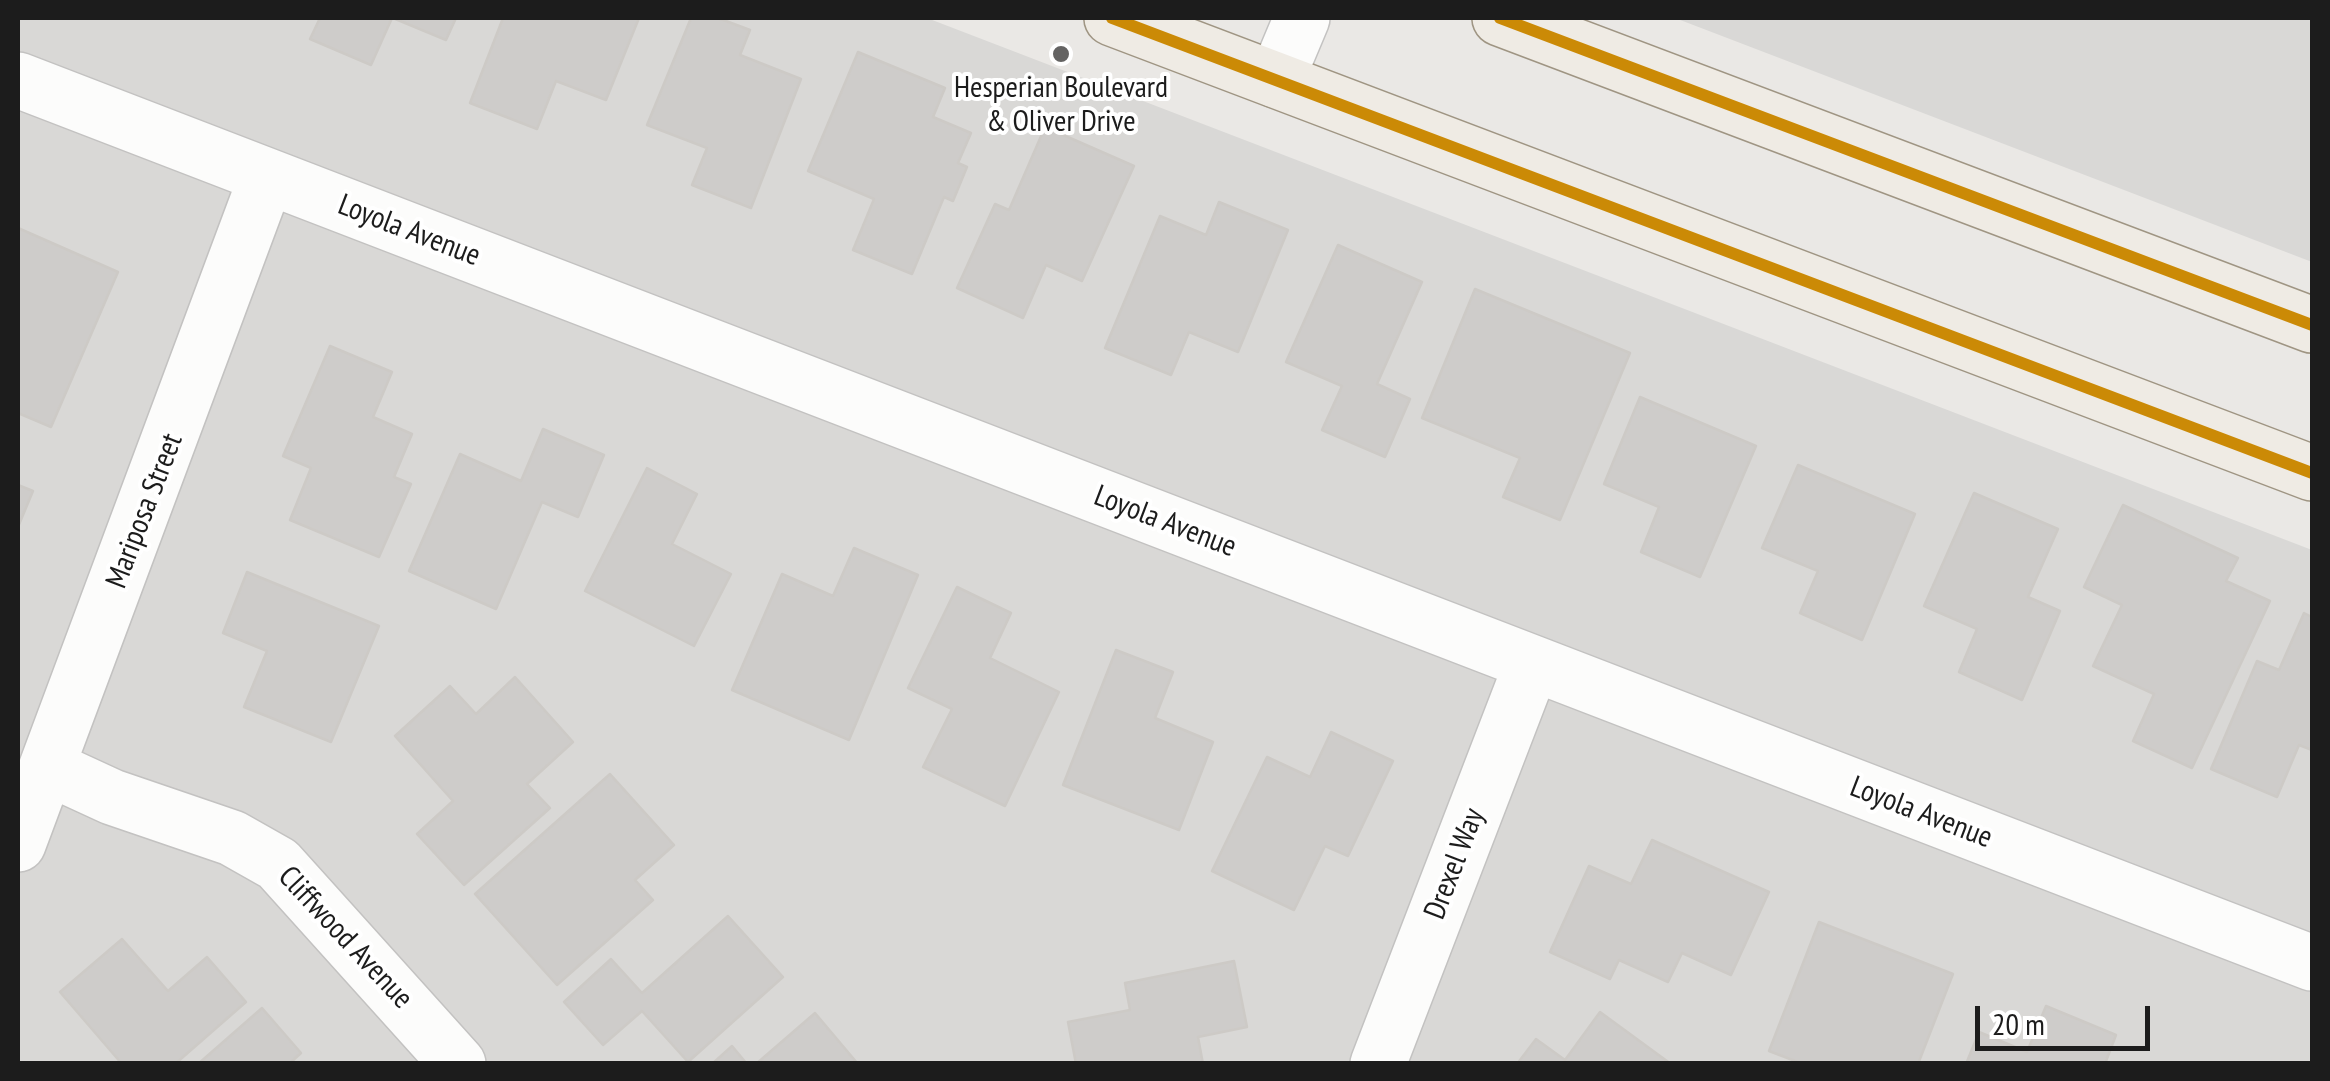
<!DOCTYPE html>
<html>
<head>
<meta charset="utf-8">
<style>
	body { margin:0 }
	#map { position:relative; width:2330px; height:1081px; overflow:hidden; background:#eae8e5; font-family:"PT Sans Narrow",sans-serif }
	canvas { display:block }
	.frame { position:absolute; inset:0; border:20px solid #1c1c1c; pointer-events:none }
	.scale { position:absolute; left:1975px; top:1006px; width:175px; height:45px; box-sizing:border-box; border:5px solid #1c1c1c; border-top:0; padding-left:12px; font-size:30px; line-height:35px; white-space:nowrap; color:#1c1c1c; -webkit-text-stroke:8px #fff; paint-order:stroke }
</style>
</head>
<body>
<div id="map">
<canvas width="2330" height="1081"></canvas>
<div class="frame"></div>
<div class="scale">20 m</div>
</div>
<script>
const g = document.querySelector('canvas').getContext('2d');
g.lineJoin = 'round';
function fillPath(path, color) {
  g.fillStyle = color;
  g.fill(path, 'evenodd');
}
function strokePath(path, color, width, dash) {
  g.strokeStyle = color;
  g.lineWidth = width;
  g.lineCap = dash ? 'butt' : 'round';
  g.setLineDash(dash || []);
  g.stroke(path);
}
function drawText(font, color, halo, rows, align = 'center') {
  g.font = font + ' "PT Sans Narrow",sans-serif';
  g.lineWidth = 8;
  g.setLineDash([]);
  g.textBaseline = 'middle';
  g.strokeStyle = halo;
  g.fillStyle = color;
  for (const [text, x, y, turn = 0] of rows) {
    g.save();
    g.translate(x, y);
    g.rotate((+turn || 0) * Math.PI / 180);
    g.textAlign = isNaN(turn) ? turn : align;
    if (halo) g.strokeText(text, 0, 0);
    g.fillText(text, 0, 0);
    g.restore();
  }
}
fillPath(new Path2D(`
	M18 18H927L2312 550V1063H18Z
	M1675 18H2312V262Z`), '#d9d8d6');
const building = new Path2D(`
	M320 18H392L371 65 310 39Z
	M393 18H456L446 40Z
	M503 18H639L606 100 556 81 537 129 470 103Z
	M691 18H718L750 30 740 55 801 79 751 208 692 185 707 148 647 125Z
	M858 52 945 88 933 117 971 133 958 163 967 167 953 201 944 197 912 274 853 250 874 199 808 171Z
	M1045 127 1134 166 1082 281 1046 265 1023 318 957 288 995 204 1009 210Z
	M1219 202 1288 230 1238 352 1189 332 1171 375 1105 348 1160 216 1206 235Z
	M18 228 118 272 51 427 18 413Z
	M1338 245 1422 282 1377 384 1410 399 1385 457 1322 430 1342 386 1286 362Z
	M1475 289 1630 353 1560 520 1503 497 1520 458 1422 418Z
	M330 346 392 372 373 417 412 434 394 477 411 484 379 557 290 520 311 468 283 456Z
	M1640 397 1756 446 1700 577 1641 552 1659 507 1604 484Z
	M543 429 604 455 578 517 542 502 496 609 409 571 460 454 521 481Z
	M1798 465 1915 514 1862 640 1800 613 1818 571 1762 548Z
	M647 468 697 494 672 544 731 574 694 646 585 591Z
	M18 485 33 491 18 527Z
	M1974 493 2058 529 2028 597 2060 611 2022 700 1959 672 1977 629 1924 606Z
	M2123 505 2238 558 2226 581 2270 601 2192 768 2133 741 2154 694 2093 666 2122 605 2084 587Z
	M854 548 918 575 849 740 732 690 782 574 833 596Z
	M247 572 379 626 331 742 244 707 267 651 223 633Z
	M957 587 1011 613 990 658 1059 692 1005 806 923 767 952 709 908 688Z
	M2304 613 2312 617V750L2299 745 2277 797 2211 769 2257 661 2279 670Z
	M1116 650 1173 672 1155 718 1213 742 1179 830 1063 785Z
	M515 677 573 742 527 784 550 808 464 885 417 834 453 801 395 736 450 686 476 714Z
	M1331 732 1393 761 1348 856 1325 846 1294 910 1212 871 1267 757 1310 777Z
	M610 774 674 845 635 880 653 900 557 985 475 894Z
	M1652 840 1769 892 1731 975 1682 953 1668 982 1619 960 1610 979 1550 952 1589 866 1631 884Z
	M728 916 783 977 688 1062 642 1011 603 1045 564 1002 611 959 642 993Z
	M1819 922 1953 974 1918 1064H1803L1769 1051Z
	M122 939 168 991 207 957 246 1002 175 1064H122L60 992Z
	M1234 961 1247 1027 1198 1037 1203 1064H1076L1068 1022 1130 1010 1125 983Z
	M2046 1006 2116 1035 2105 1064H1966L1979 1032 2027 1052Z
	M262 1008 301 1053 289 1064H198Z
	M1600 1012 1671 1064H1517L1536 1039 1565 1060Z
	M815 1013 858 1064H756Z
	M732 1046 747 1064H712Z`);
fillPath(building, '#ceccca');
strokePath(building, '#cdcac6', 2.5);
const minor = new Path2D(`
	M18 80 2312 963
	M1276 80 1302 18
	M49 768 112 797 232 838 278 864 458 1064
	M18 844 267 176
	M1378 1064 1532 664`);
const major = new Path2D(`
	M1112 18 2312 473
	M1500 18 2312 325`);
strokePath(minor, '#c3c2c1', 58);
strokePath(major, '#9f9583', 58);
strokePath(minor, '#fcfcfb', 55);
strokePath(major, '#efebe4', 55);
strokePath(new Path2D(`
	M1112 18 2312 473
	M1500 18 2312 325`), '#cb8a06', 12);
for (const [x, y, r, color] of [
	[1061,54,10,"#646362"]
]) {
  const dot = new Path2D();
  dot.arc(x, y, r, 0, 2 * Math.PI);
  g.fillStyle = color;
  g.fill(dot);
  strokePath(dot, '#fff', 4);
}
drawText('30px', '#1c1c1c', '#fff', [
	["Hesperian Boulevard",1061,88],
	["& Oliver Drive",1061,122]
]);
drawText('30px', '#1c1c1c', '#fff', [
	["Loyola Avenue",409,231,21],
	["Mariposa Street",145,511,-69],
	["Loyola Avenue",1165,522,21],
	["Loyola Avenue",1921,813,21],
	["Drexel Way",1455,864,-69],
	["Cliffwood Avenue",345,938,47]
]);
</script>
</body>
</html>
